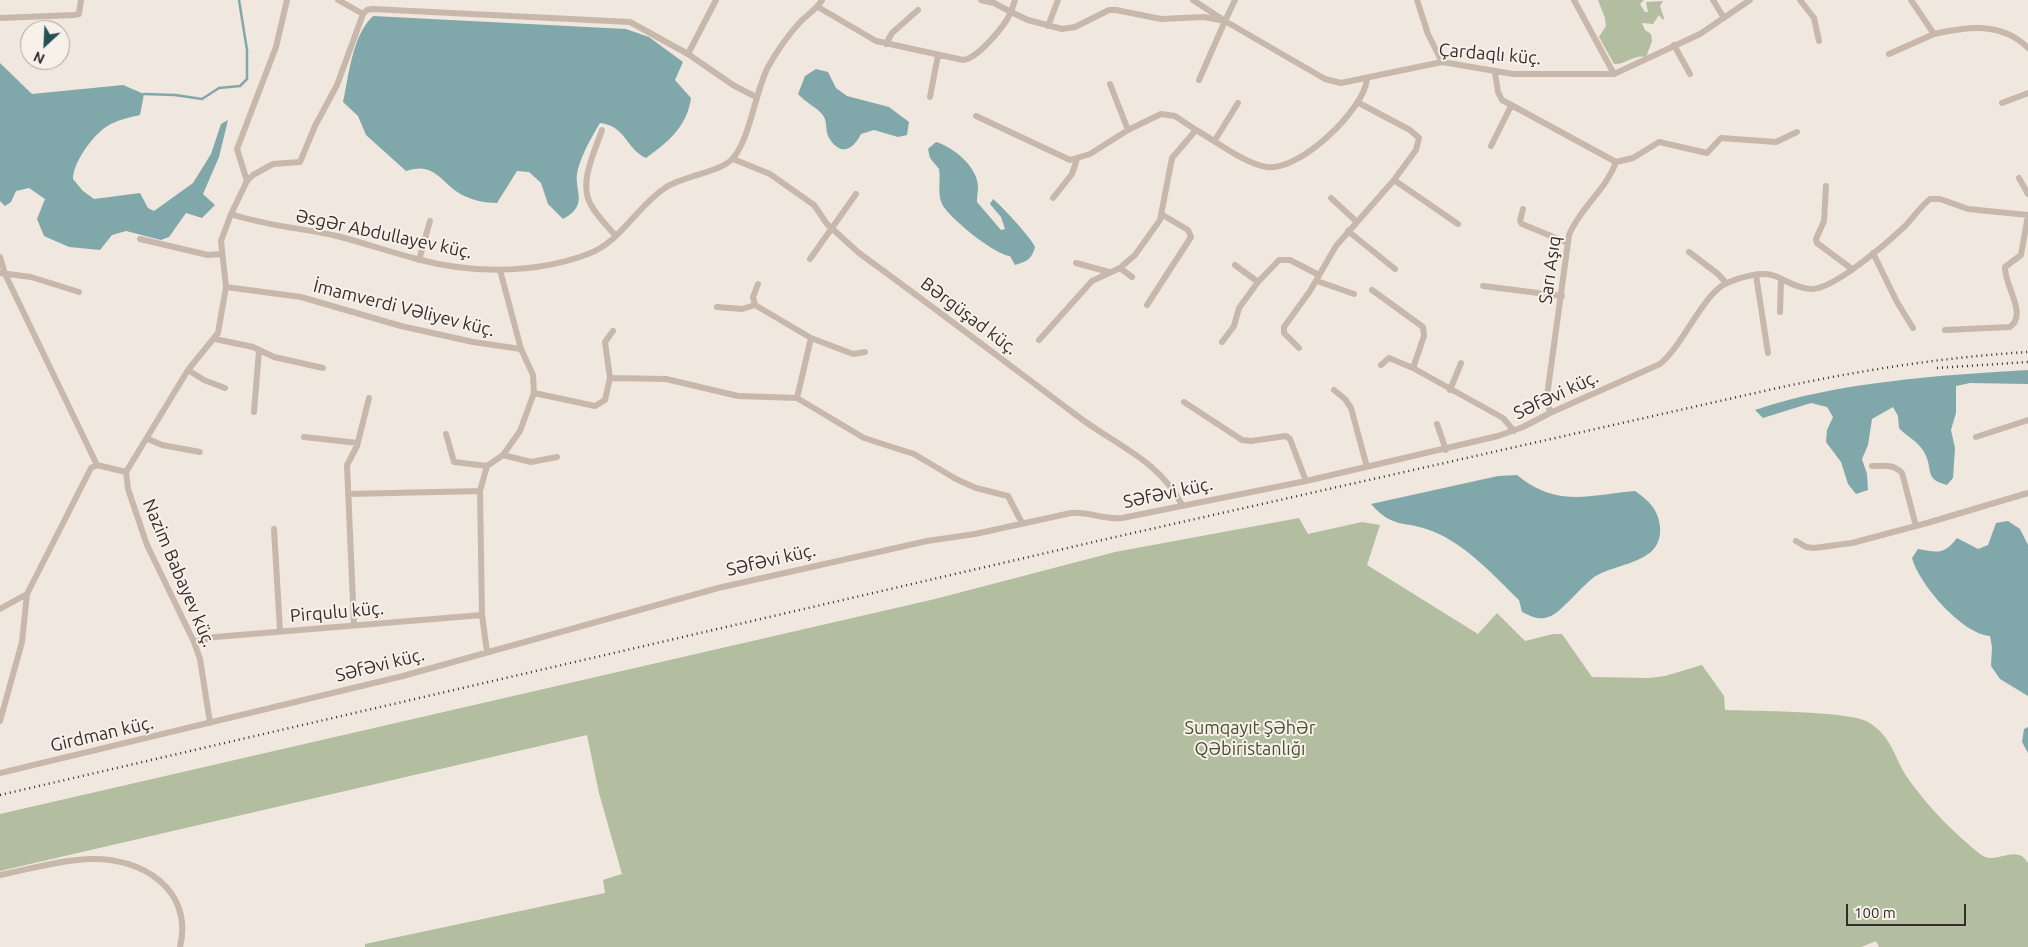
<!DOCTYPE html>
<html>
<head>
<meta charset="utf-8">
<style>
	body { margin:0 }
	#map { position:relative; width:2028px; height:947px; overflow:hidden; background:#f0e7de; font-family:Ubuntu,sans-serif }
	canvas { display:block }
	.north { position:absolute; left:20px; top:20px; width:50px; height:50px; box-sizing:border-box; background:#f8f1ea; border:1px solid #aaa39d; border-radius:50%; rotate:205deg; font-size:14px; font-weight:700; line-height:20px; text-align:center; color:#352d2a }
	.north::after { content:''; display:block; margin:auto; width:18px; height:22px; background:#235052; clip-path:polygon(50% 0,100% 100%,50% 72%,0 100%) }
	.scale { position:absolute; left:1846px; top:904px; width:120px; height:22px; box-sizing:border-box; border:2px solid #352d2a; border-top:0; padding-left:6px; font-size:15px; line-height:18px; white-space:nowrap; color:#352d2a; -webkit-text-stroke:4px #f8f1ea; paint-order:stroke }
</style>
</head>
<body>
<div id="map">
<canvas width="2028" height="947"></canvas>
<div class="north">N</div>
<div class="scale">100 m</div>
</div>
<script>
const g = document.querySelector('canvas').getContext('2d');
g.lineJoin = 'round';
function fillPath(path, color) {
  g.fillStyle = color;
  g.fill(path, 'evenodd');
}
function strokePath(path, color, width, dash) {
  g.strokeStyle = color;
  g.lineWidth = width;
  g.lineCap = dash ? 'butt' : 'round';
  g.setLineDash(dash || []);
  g.stroke(path);
}
function drawText(font, color, halo, rows, align = 'center') {
  g.font = font + ' Ubuntu,sans-serif';
  g.lineWidth = 4;
  g.setLineDash([]);
  g.textBaseline = 'middle';
  g.strokeStyle = halo;
  g.fillStyle = color;
  for (const [text, x, y, turn = 0] of rows) {
    g.save();
    g.translate(x, y);
    g.rotate((+turn || 0) * Math.PI / 180);
    g.textAlign = isNaN(turn) ? turn : align;
    if (halo) g.strokeText(text, 0, 0);
    g.fillText(text, 0, 0);
    g.restore();
  }
}
fillPath(new Path2D(`
	M1598 0H1644L1640 4 1645 12H1648L1646 2 1663 1 1660 6 1664 18 1663 20 1659 15 1653 24 1642 23 1645 30 1651 34 1652 41 1646 57C1634 54 1625 65 1614 64L1599 37 1606 26 1605 18Z
	M1299 518 1308 534 1362 522 1380 525 1367 565 1478 634 1497 613 1525 641 1553 634H1562L1592 677 1649 678 1665 676 1702 665 1724 696 1725 710C1752 711 1850 711 1868 722 1893 737 1894 759 1909 780 1929 808 1954 833 1980 854 1995 867 2016 842 2028 863V947H1879L1876 941 1861 947H365V944L605 893 603 880 622 874 599 793 587 735 0 871V814L935 599 1115 552Z`), '#b3bda0');
fillPath(new Path2D(`
	M373 16 626 29 649 37 683 62 675 80 691 98C687 127 668 142 646 158 626 149 626 126 600 123 591 138 583 152 578 169 572 190 591 204 563 219L548 204 541 183 529 172 517 171 497 203C482 203 466 199 453 189 437 175 430 163 406 171L366 135 358 116 343 102C349 75 352 36 373 16Z
	M0 63 32 94 123 85 144 94 140 115C131 117 122 119 113 123 97 129 73 161 73 179L83 191 94 199 140 193 148 208 154 211 193 183 211 154 221 124 228 120 219 157 203 194 215 205 202 218 186 213 169 237 161 240 126 231 112 235 100 250 69 247 44 236 37 219 45 199 29 188 16 191 11 202 5 206 0 201Z
	M816 69 828 72 836 88 847 96 889 107 909 122 907 135 898 137 874 130 861 134C852 152 839 156 828 136 825 129 828 121 822 114 816 107 805 102 798 94L805 76Z
	M936 142C953 147 977 166 978 186 978 191 977 196 977 202L1001 230 1005 229 1001 217 990 204 993 199C1001 205 1032 239 1035 247 1032 259 1026 262 1015 265L1010 256C995 255 949 218 942 204 937 193 941 181 939 169L930 158 928 149Z
	M2028 370V384L1970 383 1956 386V413L1951 430 1955 448 1953 478 1947 485C1923 479 1934 469 1924 452 1919 442 1906 436 1899 428L1898 416 1893 407 1872 419 1868 445 1862 459 1867 474 1868 490 1856 494 1848 484 1841 462 1826 442 1827 430 1833 417 1827 407 1811 403 1763 418 1755 410C1836 382 1942 375 2028 370Z
	M1517 475C1558 508 1587 495 1635 491 1648 500 1659 510 1660 527 1663 565 1615 562 1593 578 1582 586 1561 612 1551 616 1539 621 1533 617 1522 612L1519 600C1494 576 1466 544 1432 531 1405 520 1394 530 1371 504L1498 476Z
	M2008 521 2020 529 2028 545V696L2000 679 1991 666 1992 647 1990 636C1962 634 1919 584 1912 558L1918 549C1937 552 1943 556 1957 538L1978 549 1988 545 1996 523Z
	M2028 727V753L2022 742 2024 729Z`), '#80a8aa');
strokePath(new Path2D(`
	M144 94 175 95 202 99 219 88 240 86 247 79V50L239 0`), '#80a8aa', 2.5);
strokePath(new Path2D(`
	M338 0 363 14
	M981 0 994 3 1011 12 1015 0
	M1193 0 1225 21 1235 0
	M1417 0 1428 34 1442 62
	M1574 0 1614 74
	M1713 0 1724 18
	M1800 0 1814 18 1819 41
	M1911 0 1934 34C1967 27 2001 21 2028 48
	M818 7 876 41 963 60C977 59 1005 26 1011 12L1028 20 1062 29 1075 27 1109 10H1116L1161 19 1204 17 1225 21 1325 79 1341 83 1442 62 1513 74H1614L1700 34 1750 0
	M0 18 74 15 79 14 81 0
	M1048 26 1058 0
	M886 44 892 33 918 10
	M1674 45 1690 74
	M688 54 716 0
	M1889 54 1934 34
	M1495 73 1498 92 1502 100 1616 162
	M1199 80 1225 21
	M1110 84 1128 130
	M930 97 938 55
	M1359 103 1410 130 1419 138 1416 150 1394 180
	M2002 103 2028 93
	M976 116 1070 160 1090 154 1128 130 1161 114 1175 116 1196 130
	M602 130C595 151 578 183 591 205 597 216 607 226 615 235
	M1215 140 1238 103
	M1491 146 1511 106
	M733 159 770 174 814 205 827 224 859 253C932 306 1004 361 1076 415 1115 445 1158 459 1182 505
	M2019 178 2028 194
	M247 181 253 175 273 164 300 162 315 126 337 85 363 14 367 10 372 9 630 22 688 54 733 85 756 97
	M1826 186 1824 221 1816 239 1817 243 1852 269
	M1053 198 1072 174 1077 159
	M1331 198 1357 222
	M1523 209 1520 221 1522 224 1568 243
	M231 214C266 226 302 228 337 236 364 243 390 252 417 259 472 274 535 274 588 254 620 243 637 206 665 188 682 176 722 172 733 158 750 139 755 92 768 67 777 51 788 35 801 21 808 14 817 9 822 0
	M1348 231 1395 269
	M140 239 208 255 221 254
	M1689 252 1718 274 1726 283
	M1873 253 1897 302 1913 328
	M0 257 5 274 97 465
	M810 259 856 194
	M419 260 430 221
	M1076 263 1109 272
	M1235 265 1258 282
	M1120 268 1132 277
	M500 270 521 349
	M0 273 31 277 79 292
	M1756 275 1768 353
	M1317 281 1354 294
	M1483 286 1562 296
	M226 287 301 297 401 326 473 342 521 349 533 375 534 393 520 431 503 455 487 466 480 491 482 615 487 652
	M1372 290 1423 327 1424 336 1413 368
	M1147 305 1191 237 1188 230 1161 214
	M717 307 742 309 755 305
	M1780 312 1781 280
	M1945 330 2010 327C2028 314 2004 285 2005 267L2021 255 2028 215
	M811 338 853 354 865 352
	M215 339 253 347 274 357 323 368
	M1039 340 1092 281 1120 268 1135 255 1160 220 1172 158 1196 130C1216 141 1245 164 1267 167 1299 172 1364 110 1367 79
	M1222 342 1234 326 1239 308 1258 282 1279 260H1290L1319 275
	M1299 348 1284 333V327L1310 291 1336 246 1394 180 1458 224
	M1381 365 1389 358 1413 368 1503 418 1514 431
	M188 370 204 380 225 388
	M610 378 605 342 613 331
	M1334 390 1345 399 1351 408 1367 467
	M1450 390 1461 363
	M534 393 595 406 605 400 610 378 666 379 738 396 797 398 811 338 755 305 753 297 758 284
	M797 398 864 438 914 454 956 479 976 488 1008 496 1022 523
	M1184 402 1242 440 1251 441 1286 436 1290 439 1306 481
	M254 412 259 351
	M1550 413 1547 396 1569 235C1580 208 1606 190 1616 162L1633 158 1659 142 1707 153 1721 138 1776 142 1797 132
	M1437 424 1446 450
	M446 434 454 462 487 466
	M304 437 358 443
	M1976 437 2028 420
	M148 439 162 445 200 452
	M503 455 531 462 557 457
	M1872 466C1884 466 1894 464 1902 473L1916 526
	M348 494 480 491
	M274 529 280 631
	M1796 541 1806 547 1814 548 1852 543 1927 523 2028 493
	M0 609 27 594
	M354 625 347 465 357 446 369 398
	M194 642 215 637 482 615
	M0 721 22 642 27 594 91 468 97 465 126 472
	M210 723 200 659 194 642 147 545 128 489 126 472 188 370 218 333 226 287 221 241 231 214 247 181 237 149 276 47 287 0
	M0 773 403 676 718 588 927 541 975 534 1071 513C1088 511 1104 520 1122 518L1306 481 1498 436 1523 427 1550 413 1660 364C1683 346 1703 293 1727 283 1740 277 1762 271 1775 276 1787 281 1796 288 1811 289 1833 290 1887 243 1904 227 1913 218 1920 207 1930 199H1940L1968 209 2028 215
	M0 875C30 869 60 860 90 859 142 857 194 890 180 947`), '#c7b8ab', 6);
strokePath(new Path2D(`
	M1937 368 2028 362
	M0 795 1102 540 1782 387C1863 370 1945 357 2028 352`), '#352d2a', 2.5, [1, 4]);
drawText('18px', '#352d2a', '#f8f1ea', [
	["Çardaqlı küç.",1490,54,5],
	["Əsgər Abdullayev küç.",384,234,12],
	["Sarı Aşıq",1550,270,-82],
	["İmamverdi Vəliyev küç.",404,308,14],
	["Bərgüşad küç.",969,316,37],
	["Səfəvi küç.",1556,395,-25],
	["Səfəvi küç.",1168,493,-12],
	["Səfəvi küç.",771,560,-13],
	["Nazim Babayev küç.",179,573,67],
	["Pirqulu küç.",337,612,-5],
	["Səfəvi küç.",380,665,-14],
	["Girdman küç.",102,734,-13]
]);
drawText('18px', '#455130', '#f8f1ea', [
	["Sumqayıt Şəhər",1250,728],
	["Qəbiristanlığı",1250,749]
]);
</script>
</body>
</html>
